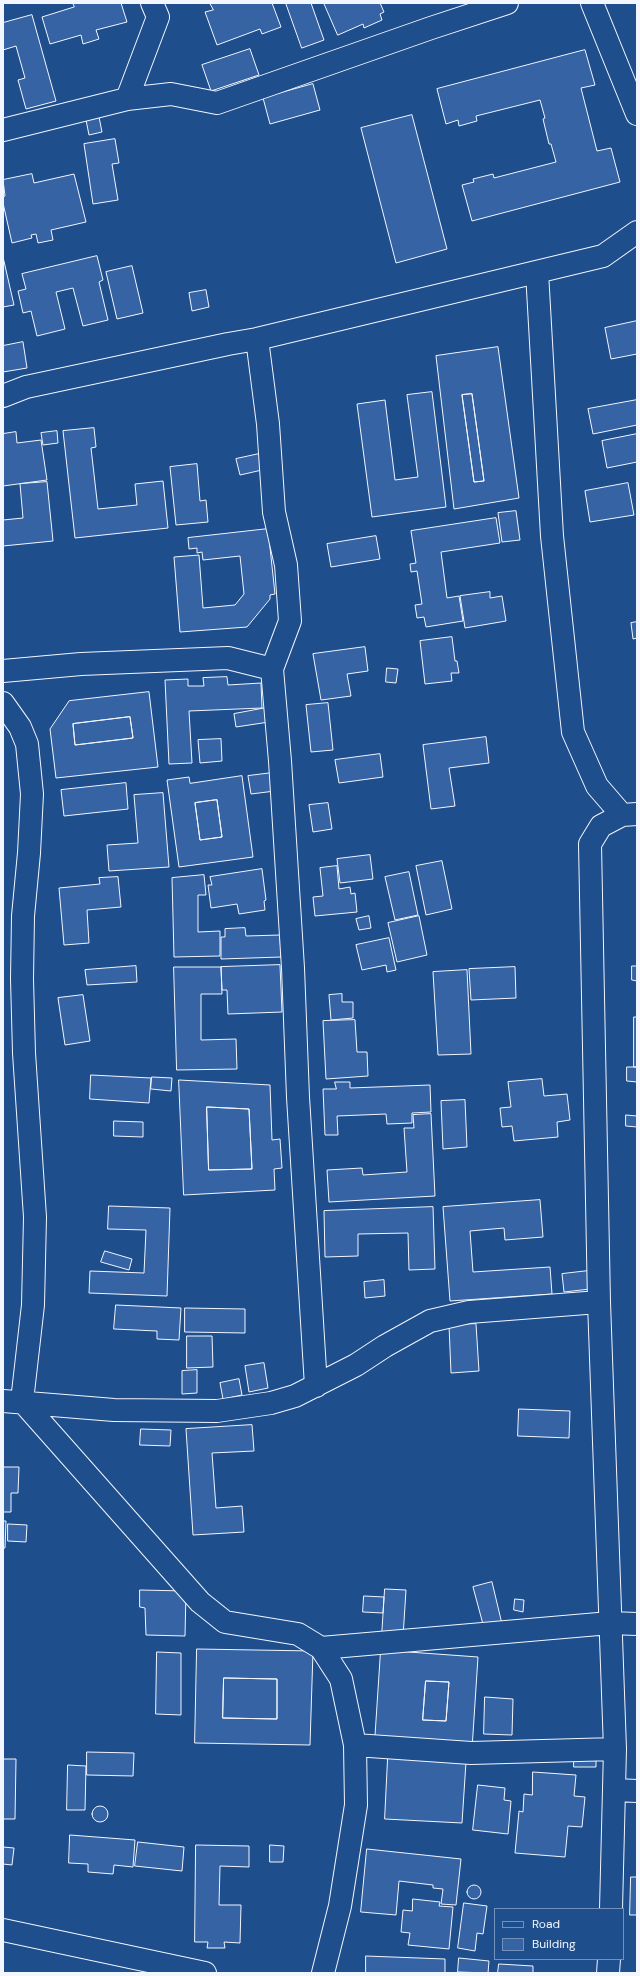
<!DOCTYPE html>
<html>
<head>
<meta charset="utf-8">
<style>
  body { margin:0 }
  #map { position:relative; width:640px; height:1976px; overflow:hidden; background:#1f4e8c; font-family:"DM Sans",sans-serif }
  canvas { display:block }
  .frame { position:absolute; inset:0; border:4px solid #f2f6ff; pointer-events:none }
  .legend { position:absolute; left:494px; top:1908px; width:130px; height:52px; box-sizing:border-box; background:#1f4e8c; border:1px solid #7391ba; margin:0; padding:5px 7px; list-style:none; font-size:12px; color:#f2f6ff }
  .legend li { display:flex; align-items:center; gap:8px; height:20px }
  .legend b { width:20px; border:1px solid #7391ba }
</style>
</head>
<body>
<div id="map">
<canvas width="640" height="1976"></canvas>
<div class="frame"></div>
<ul class="legend">
<li><b style="height:5px;background:#1f4e8c"></b>Road</li>
<li><b style="height:11px;background:#3563a3"></b>Building</li>
</ul>
</div>
<script>
const ctx = document.querySelector('canvas').getContext('2d');
ctx.lineJoin = 'round';
function fill(path, color) { ctx.fillStyle = color; ctx.fill(path, 'evenodd'); }
function stroke(path, color, width, dash) { ctx.strokeStyle = color; ctx.lineWidth = width; ctx.lineCap = dash ? 'butt' : 'round'; ctx.setLineDash(dash || []); ctx.stroke(path); }
const building = new Path2D(`
  M73 3H121L127 22 96 30 99 39 83 44 81 35 50 44 42 17 74 7Z
  M210 3H272L281 27 262 34 260 29 217 45 205 12 213 10Z
  M286 3H311L324 40 302 48Z
  M324 3H380L384 12 380 14 382 20 364 28 363 24 338 35Z
  M32 15 56 101 26 109 18 80 25 78 16 46 3 50V23Z
  M250 49 259 75 211 91 202 65Z
  M585 50 595 85 581 88 597 151 611 148 620 182 472 221 462 185 474 182 473 179 493 174 494 178 556 162 551 144H549L543 119 545 118 540 100 476 116 477 121 459 126 458 120 446 124 437 89Z
  M313 84 320 110 270 124 263 98Z
  M412 115 447 249 396 263 361 128Z
  M99 117 102 132 89 135 86 120Z
  M115 139 119 163 112 164 118 200 93 204 84 144Z
  M32 174 34 183 74 174 86 222 51 230 53 240 38 243 36 234 31 235 32 238 12 243 3 203V197L5 196 3 180Z
  M97 256 103 280 99 282 108 320 83 326 73 288 56 292 65 329 37 336 31 311 23 313 18 291 26 289 22 274Z
  M3 257 14 305 3 307Z
  M132 266 143 313 117 319 106 272Z
  M206 290 209 307 192 311 189 293Z
  M637 321V354L611 359 605 328Z
  M23 342 27 368 3 372V346Z
  M498 347 519 498 454 509 436 356ZM472 394 484 481 474 482 462 395Z
  M432 392 446 507 372 517 357 404 385 400 395 480 418 477 407 395Z
  M472 394 484 481 474 482 462 395Z
  M637 400V425L593 434 588 409Z
  M94 428 96 447 91 448 98 509 137 505 135 484 163 481 168 528 75 538 63 431Z
  M57 431 58 443 43 445 41 433Z
  M16 432 17 443 41 440 47 480 3 486V434Z
  M637 434V462L607 468 602 441Z
  M259 454 262 470 240 475 236 459Z
  M197 464 200 501 206 500 208 522 176 525 170 467Z
  M47 482 53 541 3 546V520L23 518 20 484Z
  M628 483 634 515 590 522 585 491Z
  M516 511 520 540 502 542 498 513Z
  M496 518 500 543 441 552 447 598 459 596 463 621 426 627 424 617 417 618 415 605 422 604 417 571 411 572 410 564 416 563 411 531Z
  M268 529 275 594 270 595V599L247 627 180 632 174 557 199 555 203 608 235 605 244 594 240 556 203 560 202 552 197 553V548L189 549 188 538Z
  M376 536 380 559 331 567 327 544Z
  M490 592V598L502 596 506 621 465 628 460 596Z
  M637 622V638L633 639 631 623Z
  M452 637 455 661H457L459 673H451L452 681 425 684 420 641Z
  M365 647 368 671 347 674 351 696 321 700 313 654Z
  M387 668 398 669 396 683 386 682Z
  M227 677 228 685 261 683 262 708 189 711 192 763 169 764 165 680 188 679V686H204L203 678Z
  M149 692 158 767 56 778 50 729 69 701ZM130 717 133 738 75 745 73 724Z
  M328 703 333 750 311 752 306 705Z
  M266 708 269 722 236 727 234 714Z
  M130 717 133 738 75 745 73 724Z
  M486 737 489 763 449 768 455 806 431 809 423 745Z
  M221 739 222 761 200 763 198 740Z
  M380 754 383 777 339 783 335 760Z
  M272 773 275 791 251 794 248 776Z
  M242 776 253 857 179 867 167 780 189 777 190 783ZM217 800 222 837 200 840 195 803Z
  M126 783 128 809 64 816 61 790Z
  M163 793 169 867 109 871 107 845 138 843 134 795Z
  M217 800 222 837 200 840 195 803Z
  M328 803 332 829 313 832 309 805Z
  M370 855 373 879 340 883 337 859Z
  M442 861 452 909 426 915 416 866Z
  M337 866 339 889 350 887 351 894 355 893 357 912 315 916 313 897 323 896 320 868Z
  M262 869 266 900 264 901 265 910 239 914 237 904 211 908 208 885H212L210 877Z
  M409 872 418 915 395 920 385 877Z
  M204 875 206 895H198V932L220 931V956L174 957 172 878Z
  M118 877 121 907 87 910 89 943 64 945 59 888 100 884 99 878Z
  M369 916 371 928 359 930 356 919Z
  M419 916 427 955 397 962 388 923Z
  M245 928 246 936 280 935 281 957 221 959V937H225V929Z
  M389 938 396 970 387 972 386 965 362 970 356 945Z
  M280 965 282 1012 228 1014 227 990H222L221 967Z
  M136 966 137 982 87 985 85 970Z
  M632 966H637V981L632 980Z
  M174 967H221L222 994H201V1040L236 1039 237 1069 177 1070Z
  M515 967 516 998 471 1000 469 969Z
  M467 970 471 1054 438 1055 433 972Z
  M342 994V1002H353V1018L331 1020 329 995Z
  M83 995 90 1041 65 1045 58 998Z
  M634 1017H637V1067H634Z
  M355 1020 357 1052H367L368 1076 326 1079 323 1021Z
  M627 1067H637V1082L627 1081Z
  M91 1075 151 1078 149 1103 90 1099Z
  M152 1077 172 1078 171 1091 151 1089Z
  M542 1079 544 1096 567 1094 570 1120 557 1122 558 1137 514 1141 512 1126 502 1127 500 1108 511 1107 508 1082Z
  M179 1080 270 1085 272 1140 280 1139 282 1168 274 1169 275 1190 184 1195ZM207 1107 249 1109 252 1169 209 1170Z
  M335 1082H350V1088L430 1085 431 1112 412 1113V1123L387 1124 386 1114 337 1116 338 1135H325L323 1089H336Z
  M465 1100 467 1147 443 1149 441 1101Z
  M207 1107 249 1109 252 1169 209 1170Z
  M431 1114 435 1196 329 1202 327 1170 362 1168 363 1175 407 1172 404 1128H414L413 1115Z
  M626 1115 637 1116V1127L626 1126Z
  M114 1121 143 1122V1137L114 1136Z
  M540 1200 543 1237 505 1240 504 1228 470 1231 473 1272 550 1267 552 1294 450 1301 443 1207Z
  M109 1206 170 1208 167 1296 89 1293 90 1271 144 1273 146 1230 108 1229Z
  M433 1207 435 1269 409 1270 408 1233 358 1234V1256L325 1257 324 1211Z
  M105 1251 132 1259 129 1270 101 1262Z
  M588 1271 590 1289 564 1292 562 1274Z
  M384 1280 385 1296 365 1298 364 1282Z
  M116 1305 181 1308 179 1340 157 1339V1331L114 1329Z
  M185 1308 245 1309V1333L185 1332Z
  M476 1324 479 1371 451 1373 449 1325Z
  M187 1336H212L213 1367 187 1368Z
  M264 1363 268 1388 249 1392 245 1366Z
  M197 1370V1393L182 1394V1371Z
  M239 1379 242 1395 223 1399 220 1383Z
  M519 1409 570 1411 569 1438 518 1436Z
  M252 1425 254 1451 212 1453 216 1508 242 1506 244 1532 193 1535 186 1429Z
  M141 1429 171 1430 170 1446 140 1445Z
  M3 1467H19L18 1493H11V1512H3Z
  M3 1521H6L5 1548H3Z
  M8 1524 27 1525 26 1542 8 1541Z
  M492 1582 502 1624 484 1628 473 1587Z
  M385 1589 406 1590 403 1637 382 1636Z
  M140 1590 186 1591 185 1636 146 1635 145 1608 140 1607Z
  M364 1596 384 1597 383 1613 363 1612Z
  M515 1599 524 1600 523 1612 514 1610Z
  M197 1649 313 1651 310 1745 195 1743ZM224 1678 277 1679V1719L223 1718Z
  M381 1650 478 1657 472 1749 375 1742ZM426 1681 449 1682 446 1721 423 1720Z
  M157 1652 181 1653V1715L156 1714Z
  M224 1678 277 1679V1719L223 1718Z
  M426 1681 449 1682 446 1721 423 1720Z
  M485 1697 513 1699 512 1735 484 1734Z
  M87 1752 134 1753 133 1776 87 1775Z
  M574 1755H596V1767H574Z
  M388 1758 466 1762 462 1823 385 1819Z
  M3 1759H16L15 1819H3Z
  M68 1765 86 1766 85 1810H67Z
  M533 1772 576 1775 574 1796 585 1797 582 1827 568 1826 565 1857 515 1853 519 1811 523 1812 524 1794 532 1795Z
  M478 1785 505 1788 504 1800 511 1801 508 1834 473 1830Z
  M92 1814a8 8 0 1 1 16 0a8 8 0 1 1-16 0Z
  M70 1835 135 1840 133 1867 114 1865 113 1874 88 1872V1864L69 1863Z
  M138 1842 184 1847 182 1871 135 1866Z
  M196 1845 249 1846V1867L220 1866 219 1905H241L240 1943 224 1942 225 1948H207L208 1942H195Z
  M270 1845 284 1846 283 1862H270Z
  M3 1847 14 1848 12 1865 3 1864Z
  M367 1849 461 1859 456 1905 441 1904 443 1889 433 1888V1885L399 1881 396 1915 361 1912Z
  M631 1877H637V1915H630Z
  M467 1892a7 7 0 1 1 14 0a7 7 0 1 1-14 0Z
  M413 1899 440 1902 439 1906 453 1907 449 1949 408 1945 410 1933 401 1932 403 1910 412 1911Z
  M464 1903 487 1906 483 1934 477 1933 475 1951 458 1948Z
  M366 1956 445 1959V1973H366Z
  M459 1958 489 1961 488 1973 458 1972Z
  M499 1964 533 1966V1973H498Z`);
fill(building, '#3563a3');
stroke(building, '#f2f6ff', 1);
const minor = new Path2D(`
  M592 3 637 114
  M127 99 158 17 152 3
  M3 130 127 99 171 94 217 103 431 28 507 3
  M537 272 552 536 573 732 597 786 622 815
  M257 339 268 424 274 512 286 565 290 621 272 669 280 761 293 968 298 1097 316 1386
  M3 396 26 387 228 344 257 339 603 256 637 232
  M3 671 81 664 228 658 272 669
  M3 703 20 727 27 744 32 794 29 853 23 916 22 979 24 1053 35 1217 33 1305 22 1401 200 1602 225 1622 298 1634 321 1648 341 1679 355 1745 356 1805 340 1906 323 1973
  M3 1401 114 1410 217 1411 271 1403 295 1396 356 1365 385 1346 430 1321 469 1312 599 1302
  M321 1648 610 1623 637 1624
  M355 1745 471 1753 615 1749
  M615 1790 637 1791
  M611 1909 615 1749 599 1302 590 844 601 826 622 815 637 814
  M3 1930 205 1973
  M608 1973 609 1959`);
stroke(minor, '#f2f6ff', 24);
stroke(minor, '#1f4e8c', 22);
</script>
</body>
</html>
